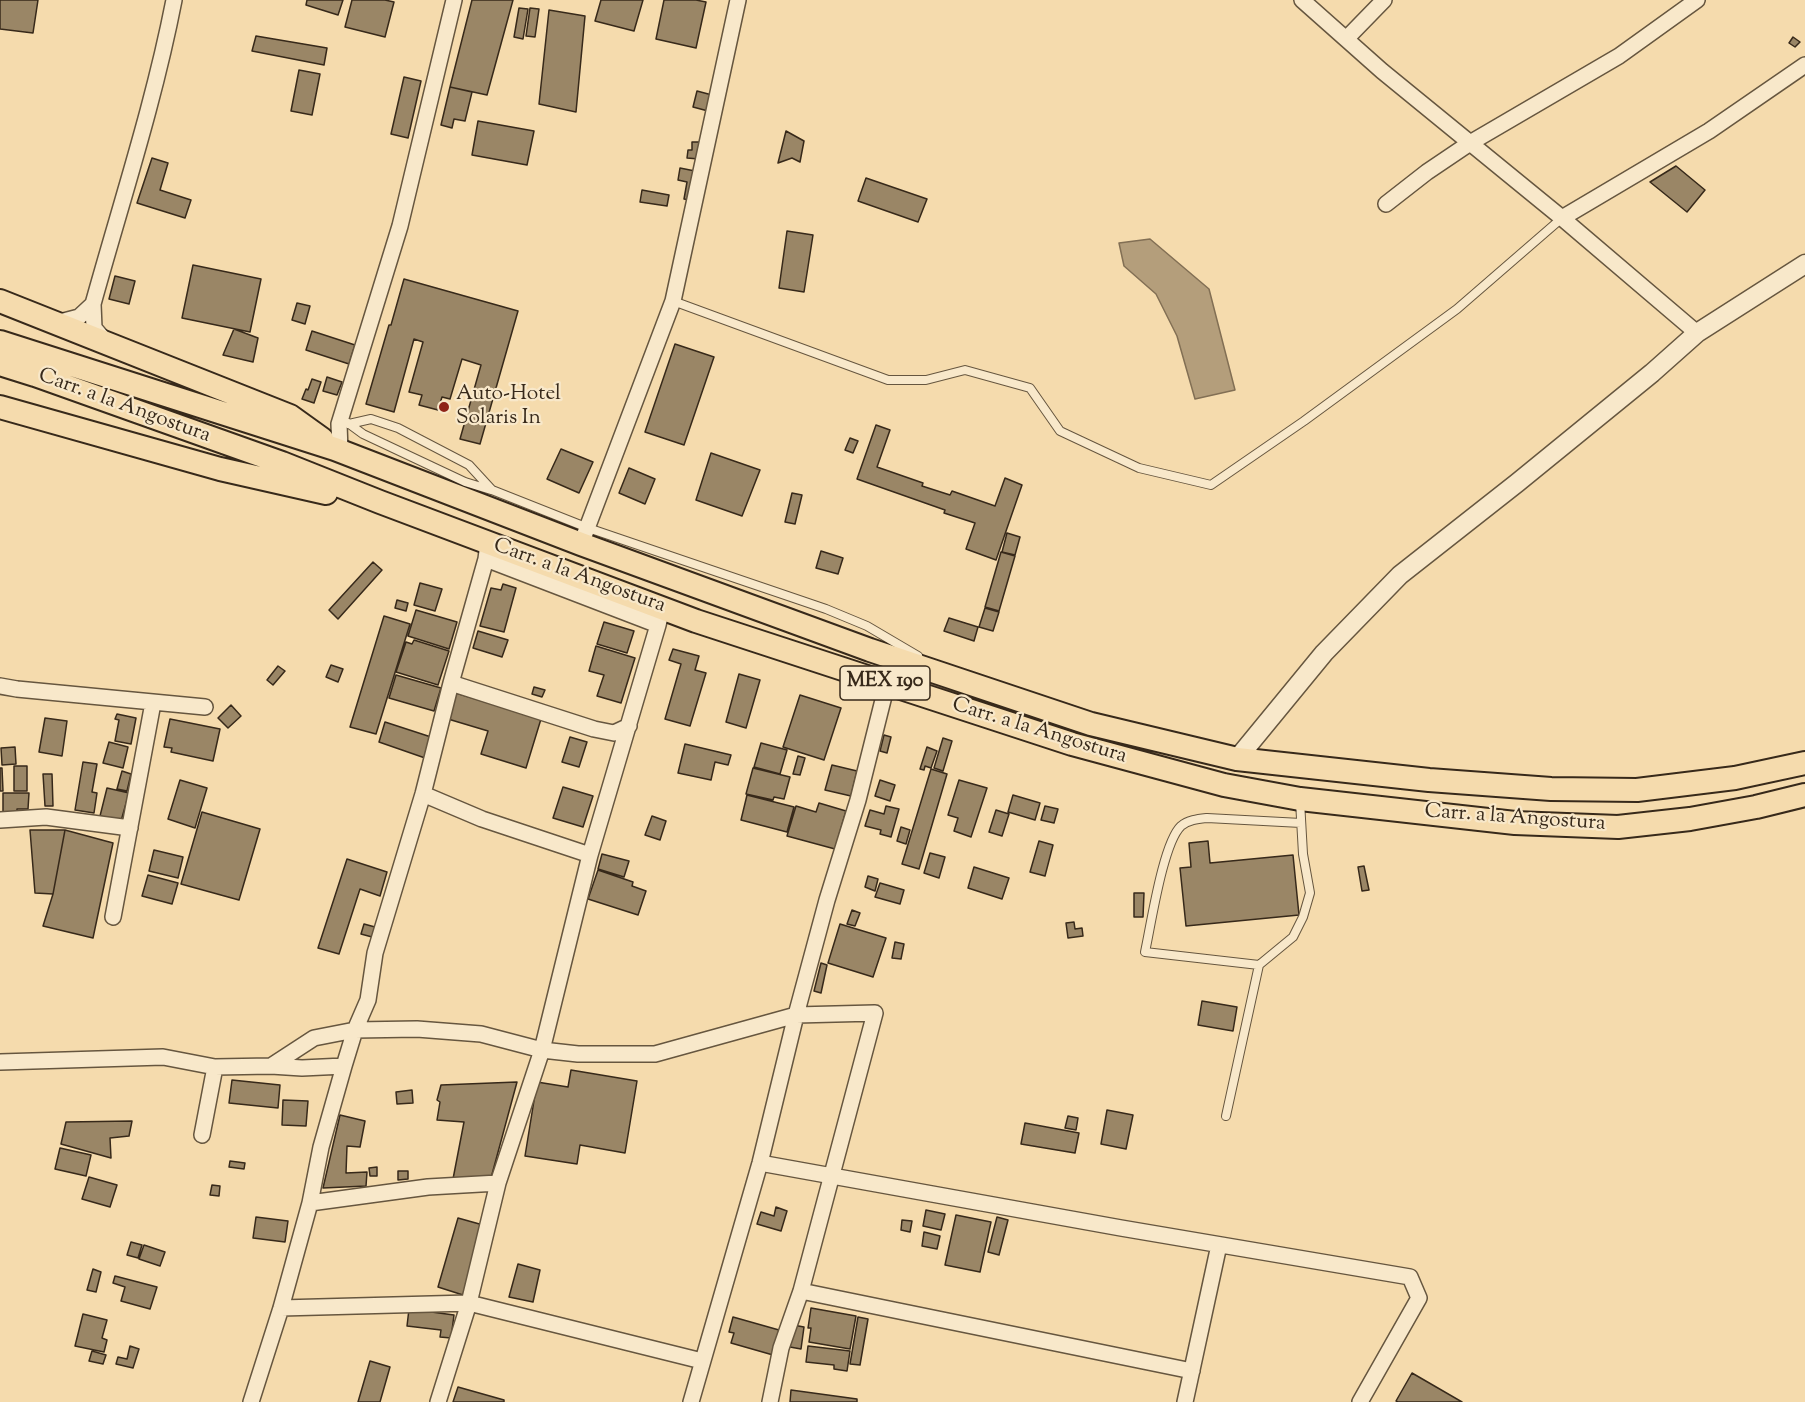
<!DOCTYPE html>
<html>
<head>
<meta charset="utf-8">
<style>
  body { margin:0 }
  canvas { display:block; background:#f5dbad }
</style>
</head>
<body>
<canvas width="1805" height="1402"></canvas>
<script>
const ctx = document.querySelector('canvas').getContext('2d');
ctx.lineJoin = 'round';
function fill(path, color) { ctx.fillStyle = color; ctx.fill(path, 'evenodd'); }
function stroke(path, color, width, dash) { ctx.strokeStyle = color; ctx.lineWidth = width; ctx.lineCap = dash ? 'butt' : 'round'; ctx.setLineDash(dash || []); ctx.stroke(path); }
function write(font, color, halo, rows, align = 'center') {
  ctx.font = font + ' "Sorts Mill Goudy",serif'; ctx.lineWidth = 4.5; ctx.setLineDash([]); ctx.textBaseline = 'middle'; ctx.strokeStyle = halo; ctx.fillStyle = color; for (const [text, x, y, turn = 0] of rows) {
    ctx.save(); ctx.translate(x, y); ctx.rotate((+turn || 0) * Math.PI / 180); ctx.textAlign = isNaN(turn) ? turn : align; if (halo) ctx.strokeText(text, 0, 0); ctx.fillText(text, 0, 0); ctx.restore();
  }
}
const water = new Path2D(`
  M1150 239 1209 289 1235 390 1195 399 1177 336 1156 294 1124 266 1119 243Z`);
fill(water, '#b49e7b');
stroke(water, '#826f54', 1.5);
const building = new Path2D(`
  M0 0H38L33 33 0 29Z
  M307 0H343L338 15 306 5Z
  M352 0H385L394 2 385 37 345 27Z
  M472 0H513L487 95 450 87Z
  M601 0H643L634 31 595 21Z
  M664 0H696L706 2 696 48 656 39Z
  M519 8 528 9 523 39 514 37Z
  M530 8 539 9 535 37 526 36Z
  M549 10 585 16 576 112 539 104Z
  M256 36 327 48 324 65 252 51Z
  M1793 37 1800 42 1795 47 1789 43Z
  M299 70 320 74 312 115 291 111Z
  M404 77 421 81 408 138 391 134Z
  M450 87 472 92 465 121 454 119 452 128 441 125Z
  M697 91 712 95 708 111 693 107Z
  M478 121 534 131 527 165 472 155Z
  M786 131 804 141 800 162 792 158 778 163Z
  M692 142H700L699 159 687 158 688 150H692Z
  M152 158 168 163 160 190 191 200 185 218 137 203Z
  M1676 166 1705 190 1687 212 1650 182Z
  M680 168 695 171 689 200 684 199 687 182 678 180Z
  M866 178 927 199 918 222 858 201Z
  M642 190 669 195 667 206 640 202Z
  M787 231 813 235 804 292 779 288Z
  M193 265 261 279 250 332 182 318Z
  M115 276 135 281 129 304 109 299Z
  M404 279 518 311 480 444 460 439 481 365 462 359 450 399 442 397 438 410 419 405 422 395 409 392 423 342 414 339 394 412 366 404 389 325H391Z
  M297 303 310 306 305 324 292 320Z
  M234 329 258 338 253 362 223 355Z
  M312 331 355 345 349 364 306 350Z
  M675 344 714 357 684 445 645 432Z
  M327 377 342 382 337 395 323 391Z
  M312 379 321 382 314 403 302 399 306 389 308 390Z
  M876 425 890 430 877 467 923 483 922 486 950 495 952 491 995 506 1005 478 1022 485 996 560 966 549 975 523 944 513 945 510 857 479Z
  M850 438 858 441 853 453 845 450Z
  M561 449 593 462 579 493 547 479Z
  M711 453 760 470 742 516 696 500Z
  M629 468 655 479 645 504 619 493Z
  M792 493 802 495 795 524 785 522Z
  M1007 533 1020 537 1015 555 1002 552Z
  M821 551 843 558 838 574 816 568Z
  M1001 552 1015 556 999 611 985 607Z
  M373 562 382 570 338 619 329 610Z
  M420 583 442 589 435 611 414 605Z
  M503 584 516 588 504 632 480 626 491 588 501 590Z
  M397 600 408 603 406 611 395 608Z
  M985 608 999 612 993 631 979 627Z
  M416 610 457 622 449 649 408 636Z
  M384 616 410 624 376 734 350 727Z
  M949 618 978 627 974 641 944 631Z
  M604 622 634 631 627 653 597 644Z
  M478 631 508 640 502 657 473 648Z
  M414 640 449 651 438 685 396 672 406 642 412 644Z
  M596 646 635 658 621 703 597 696 604 675 589 671Z
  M673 649 699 656 695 670 706 673 690 726 665 719 681 664 669 660Z
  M331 665 343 669 338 682 326 677Z
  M278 666 285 671 273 685 267 680Z
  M739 674 760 680 746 728 726 722Z
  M396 675 441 688 434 711 389 698Z
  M534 687 545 690 542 697 532 694Z
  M456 693 541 719 526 768 481 754 488 731 448 719Z
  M800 695 841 708 824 760 783 747Z
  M231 705 241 716 228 728 218 718Z
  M117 714 136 718 131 744 115 741 119 720 115 719Z
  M45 718 67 721 62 756 39 752Z
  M170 719 220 729 213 761 171 752 172 748 164 747Z
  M385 722 431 737 425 758 379 742Z
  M884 735 891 737 887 753 880 751Z
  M570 737 587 742 579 767 562 762Z
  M943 738 952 741 943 771 934 768Z
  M109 742 128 747 123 768 103 763Z
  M761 743 787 750 780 774 754 767Z
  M685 744 731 755 728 765 715 762 711 780 678 773Z
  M15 747 16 764 2 765 1 748Z
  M927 747 937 751 931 768 925 766 924 770 920 769Z
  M798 756 805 758 800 775 793 774Z
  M83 762 97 764 92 792 97 793 94 813 75 810Z
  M832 765 857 771 851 796 825 790Z
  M14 766H27V791H14Z
  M0 768H2L3 791H0Z
  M753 768 790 777 784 799 774 797 773 800 746 794Z
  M931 769 947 774 919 869 902 864Z
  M122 771 131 774 127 791 117 789Z
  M43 774H52L53 806H45Z
  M180 780 207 788 195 828 168 819Z
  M880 780 895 785 890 801 875 796Z
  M959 780 987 788 971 837 954 831 958 818 948 815Z
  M563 787 593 796 583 827 553 818Z
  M107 788 129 793 121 821 100 816Z
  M3 793H29L28 809H17V814H3Z
  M747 795 794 807 787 832 741 820Z
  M1013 795 1040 803 1035 820 1008 812Z
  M819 803 846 811 835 849 787 836 796 806 816 812Z
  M886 806 899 809 891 837 880 834 881 830 865 826 870 810 884 814Z
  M1045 806 1058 809 1054 823 1041 820Z
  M996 810 1009 814 1002 836 989 832Z
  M202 812 260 829 239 900 181 884Z
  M652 816 666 821 660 840 645 835Z
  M901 827 910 830 906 844 897 841Z
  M30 830H65L53 894 35 893Z
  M65 830 113 843 93 938 43 926 53 894Z
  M1039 841 1053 845 1045 876 1030 872Z
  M1208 841 1210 863 1293 855 1299 915 1186 926 1180 868 1191 867 1189 843Z
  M154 850 183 857 178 878 149 871Z
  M930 853 945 857 939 878 924 873Z
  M602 854 629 861 624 877 598 869Z
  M347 859 387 872 380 896 360 889 339 954 318 948Z
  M1364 866 1369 890 1362 891 1358 867Z
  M974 867 1009 878 1002 899 968 888Z
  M598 870 633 882 632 886 646 891 638 915 588 899Z
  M148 875 178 883 172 904 142 896Z
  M868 876 878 879 875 891 865 887Z
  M880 883 904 890 900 904 875 897Z
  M1134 893H1144L1143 917H1134Z
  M852 910 860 913 855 926 847 924Z
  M1074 922 1075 929 1082 928 1083 936 1068 938 1066 923Z
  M364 924 375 927 372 937 361 934Z
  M840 924 886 938 873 977 828 963Z
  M895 942 904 944 901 959 892 958Z
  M821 963 827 965 821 993 814 991Z
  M1202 1001 1237 1007 1233 1031 1198 1025Z
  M571 1070 637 1081 625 1153 580 1145 577 1164 525 1156 537 1082 568 1087Z
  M232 1080 280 1085 278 1108 229 1103Z
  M517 1082 491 1178 453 1179 464 1122 437 1120 440 1102 437 1100 441 1085Z
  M412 1090 413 1103 397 1104 396 1092Z
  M283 1100 308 1101 306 1126 282 1125Z
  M1107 1110 1133 1115 1126 1149 1101 1144Z
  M340 1115 365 1121 360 1147 347 1146 346 1173 367 1172 366 1186 323 1188Z
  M1068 1116 1078 1118 1076 1130 1065 1128Z
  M132 1121 129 1136 110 1138 111 1158 61 1144 66 1122Z
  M1025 1123 1079 1133 1075 1153 1021 1144Z
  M60 1148 91 1155 86 1176 55 1169Z
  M230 1161 245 1163 244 1169 229 1167Z
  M377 1167V1176H370L369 1168Z
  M398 1171H408V1179L398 1180Z
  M89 1177 117 1185 110 1207 82 1199Z
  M212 1185 220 1186 219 1196 210 1195Z
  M776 1207 787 1211 781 1231 757 1224 761 1212 774 1216Z
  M926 1210 945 1214 941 1230 923 1226Z
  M956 1215 991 1222 980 1272 945 1265Z
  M256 1217 288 1221 285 1242 253 1238Z
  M997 1217 1008 1220 999 1255 988 1252Z
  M458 1218 483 1225 463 1295 438 1287Z
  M902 1220 912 1221 910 1232 901 1230Z
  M924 1232 940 1236 937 1249 922 1246Z
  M131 1242 142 1245 138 1258 127 1255Z
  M144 1245 165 1252 160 1266 139 1259Z
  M518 1264 540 1270 533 1302 509 1297Z
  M93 1269 101 1272 96 1292 87 1290Z
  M115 1276 157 1287 150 1309 121 1301 125 1287 113 1283Z
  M811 1308 856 1316 850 1349 809 1342 811 1328H808Z
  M409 1309 454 1315 451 1338 440 1337 441 1330 407 1326Z
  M83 1314 107 1320 102 1338 107 1340 104 1352 75 1346Z
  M733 1317 779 1330 773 1355 731 1343 734 1333 729 1332Z
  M858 1317 868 1319 860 1365 850 1364Z
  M793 1325 804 1327 801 1349 790 1347Z
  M130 1346 139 1349 133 1368 116 1364 118 1357 127 1359Z
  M808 1346 850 1351 847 1371 834 1369V1365L806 1362Z
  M92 1351 106 1355 103 1364 89 1361Z
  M370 1361 390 1367 380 1402H358Z
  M1412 1373 1462 1402H1398L1396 1401Z
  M458 1387 504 1400V1402H453Z
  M791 1390 857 1399V1402H790Z`);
fill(building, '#9a8666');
stroke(building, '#37291a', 1.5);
const service = new Path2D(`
  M673 301 888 380H926L965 370 1030 388 1060 431 1139 468 1211 485 1304 421 1457 309 1562 218
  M348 423 363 434 465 482 491 490
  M349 424 371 419 398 428 469 465 492 490 588 528 826 609 867 626 918 656
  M1259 965 1145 952C1151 925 1163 843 1181 826 1188 820 1198 819 1207 818L1301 823
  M1226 1116 1259 965 1293 937 1303 917 1310 893 1303 854 1300 801`);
const minor = new Path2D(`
  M1302 0 1382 71 1562 218 1697 333
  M1347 38 1384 0
  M1386 204 1427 172 1470 143 1619 56 1697 0
  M1562 218 1709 131 1805 65
  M93 304 94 328 106 342
  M56 323 79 317 93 304C121 203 154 103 174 0
  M340 451 339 424 400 226 454 0
  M581 544 673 301 738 0
  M486 559 658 625
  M451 683 594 729 614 733 629 726
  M0 686 17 689 205 707
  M423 794 482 819 590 855
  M0 820 46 817 130 828
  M113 917 153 703
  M0 1062 163 1057 215 1067 271 1066 314 1038 355 1030 417 1029 481 1034 542 1050 578 1054H655L796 1015 875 1013 801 1291 781 1348 770 1402
  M271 1066 302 1068 344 1066
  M202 1135 215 1067
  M760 1163 1121 1228 1410 1277 1419 1298 1360 1402
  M310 1203 428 1187 498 1183
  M801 1291 1192 1371
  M281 1308 469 1303 702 1361
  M251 1402 281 1308 310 1203 321 1147 344 1066 355 1030 368 1000 375 953 423 794 451 683 486 559 488 543
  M438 1402 469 1303 498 1183 542 1050 590 855 658 625 662 608
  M691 1402 760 1163 796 1015 827 900 858 800 887 684
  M1185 1402 1219 1245`);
const tertiary = new Path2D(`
  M1237 759 1324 653 1400 575 1517 483 1652 373 1697 333 1805 264`);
const primary = new Path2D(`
  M0 301 290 416 322 439
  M0 342 335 449 581 544 870 650 1091 724 1237 759 1429 780 1551 789 1637 790 1735 778 1805 763
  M0 364 35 375 282 463 380 502 696 621 1072 744 1224 785 1300 799 1515 823 1618 827 1690 819 1756 807 1805 795
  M0 407 220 469 326 493`);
stroke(service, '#66563f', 10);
stroke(minor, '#66563f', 18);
stroke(tertiary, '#66563f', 21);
stroke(primary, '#37291a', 26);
stroke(service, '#f8e8ca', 8);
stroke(minor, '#f8e8ca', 15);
stroke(tertiary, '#f8e8ca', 18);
stroke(primary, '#f5dbad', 22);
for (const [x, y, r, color] of [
  [444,407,6,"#8f2418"]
]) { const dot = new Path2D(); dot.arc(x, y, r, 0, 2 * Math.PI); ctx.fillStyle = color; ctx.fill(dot); stroke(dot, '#f8e8ca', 2); }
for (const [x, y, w] of [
  [885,683,90]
]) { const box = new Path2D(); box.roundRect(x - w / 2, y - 17, w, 34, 4.5); ctx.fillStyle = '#f8e8ca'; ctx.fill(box); stroke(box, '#37291a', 1.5); }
write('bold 20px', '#37291a', null, [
  ["MEX 190",885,683]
]);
write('21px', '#37291a', '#f8e8ca', [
  ["Auto-Hotel",456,395],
  ["Solaris In",456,419]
], 'left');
write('21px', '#37291a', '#f8e8ca', [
  ["Carr. a la Angostura",124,407,20],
  ["Carr. a la Angostura",579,577,20],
  ["Carr. a la Angostura",1039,732,17],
  ["Carr. a la Angostura",1515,819,4]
]);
</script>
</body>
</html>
